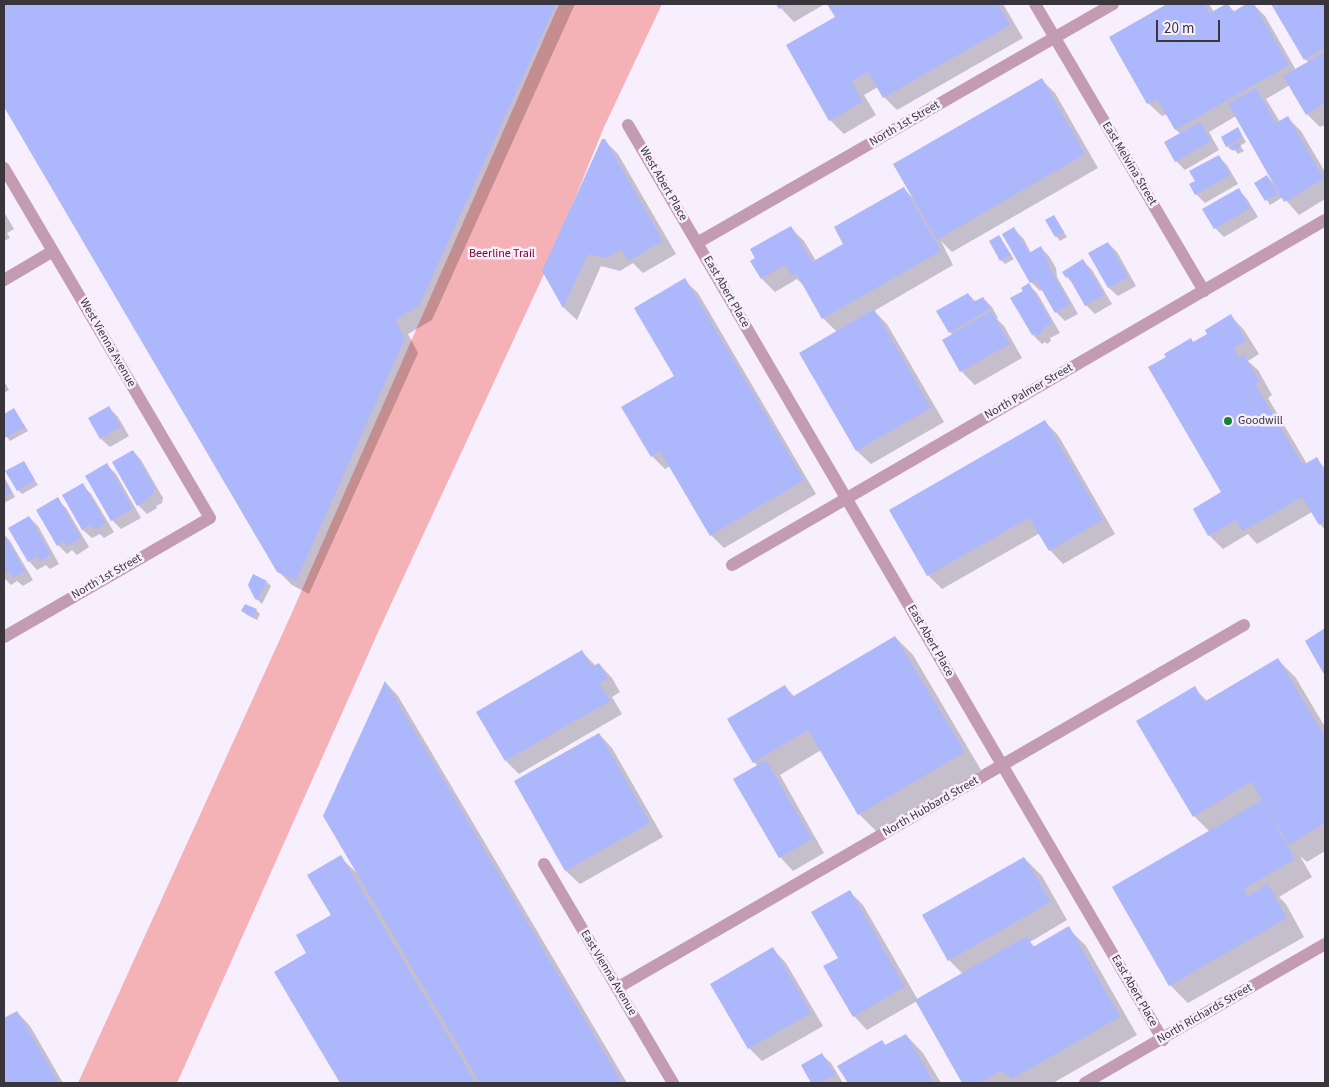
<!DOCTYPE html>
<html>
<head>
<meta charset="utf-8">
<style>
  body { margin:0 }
  #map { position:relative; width:1329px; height:1087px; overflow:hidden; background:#f7eefe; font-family:"Source Sans 3",sans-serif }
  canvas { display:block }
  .frame { position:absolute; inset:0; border:5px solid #39353d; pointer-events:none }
  .scale { position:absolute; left:1156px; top:20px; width:64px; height:22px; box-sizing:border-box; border:2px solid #39353d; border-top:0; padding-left:6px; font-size:15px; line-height:18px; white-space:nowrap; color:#39353d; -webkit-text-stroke:4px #f7eefe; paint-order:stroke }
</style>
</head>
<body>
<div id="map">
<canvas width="1329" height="1087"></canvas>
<div class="frame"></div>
<div class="scale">20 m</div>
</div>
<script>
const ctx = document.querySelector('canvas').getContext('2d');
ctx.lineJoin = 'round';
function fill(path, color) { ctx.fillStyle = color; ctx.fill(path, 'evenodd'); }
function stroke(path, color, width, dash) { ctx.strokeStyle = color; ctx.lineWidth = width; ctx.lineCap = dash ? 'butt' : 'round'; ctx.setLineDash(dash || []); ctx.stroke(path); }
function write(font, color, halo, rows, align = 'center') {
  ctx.font = font + ' "Source Sans 3",sans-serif'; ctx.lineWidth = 5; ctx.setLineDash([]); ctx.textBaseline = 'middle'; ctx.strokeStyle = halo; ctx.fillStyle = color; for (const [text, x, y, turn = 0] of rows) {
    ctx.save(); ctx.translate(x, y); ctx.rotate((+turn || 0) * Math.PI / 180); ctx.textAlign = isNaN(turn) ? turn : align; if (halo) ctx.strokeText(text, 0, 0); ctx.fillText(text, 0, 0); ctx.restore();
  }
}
fill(new Path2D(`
  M559 4H662L604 127 545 272 379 630 177 1083H78L290 617Z`), '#f5b2b6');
fill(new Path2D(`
  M4 4H575L432 320 408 334 418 353 309 594 292 585 278 571 4 105Z
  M777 4H825L794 22Z
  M829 4H1003L1023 38 897 110 884 97 878 87 864 95 876 115 844 134 830 120 787 45 837 17Z
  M1169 4H1209L1214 12 1227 4 1235 12 1249 4H1253L1265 16 1296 70 1309 63 1305 59 1272 4H1325V125L1320 127 1307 114 1290 85 1266 99 1280 122 1288 118 1301 131 1325 172V199L1299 215 1283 197 1270 205 1256 183 1267 176 1274 184 1236 116 1209 132 1219 150 1185 170 1176 161 1181 134 1176 130 1167 114 1162 116 1148 103 1111 37Z
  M1042 80 1055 93 1098 168 952 252 941 241 953 265 874 311 887 324 944 422 871 464 857 451 801 353 837 332 823 318 806 288 797 279 775 292 762 279 790 227 804 241 816 261 845 244 904 189 914 199Z
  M1238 129 1246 142 1240 146 1244 151 1238 154 1234 149 1231 150 1227 146 1222 137Z
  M604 140 618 154 676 254 643 273 633 263 620 271 601 266 577 320 564 308 544 271Z
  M1218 156 1227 165 1238 184 1205 203 1196 194V182Z
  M1239 190 1247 199 1258 217 1224 237 1215 228 1204 209Z
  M4 212 14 229 7 233 10 238 4 241Z
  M1054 217 1067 237 1060 241 1056 236Z
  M1014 229 1023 238 1031 253 1040 247 1049 256 1056 268 1057 277 1078 314 1065 321 1056 312 1043 289 1040 291 1031 282Z
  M999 237 1014 259 1005 264 1001 260Z
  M1108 243 1117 252 1136 286 1118 296 1109 288 1090 254Z
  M1083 261 1092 270 1112 304 1095 314 1086 305 1074 285 1067 277Z
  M684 280 698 293 816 494 724 548 711 535 670 466 665 469 652 456 676 376Z
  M1029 285 1037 293 1060 333 1050 338 1051 341 1047 344 1045 342 1042 344 1033 335 1012 298 1024 291Z
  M968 294 976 302 983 298 992 307 998 318 997 319 1004 326 1022 358 975 385 962 372 944 340 953 335 950 332Z
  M1231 316 1244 330 1259 354 1248 361 1258 370 1272 395 1268 398 1307 464 1316 459 1325 468V530L1320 524 1312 512 1257 544 1248 534 1223 549 1209 535 1223 493 1194 343 1209 334Z
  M4 381 9 390 4 393Z
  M109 408 118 417 129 436 110 447 101 439 90 419Z
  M14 409 28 431 10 441 4 433V415Z
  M1045 422 1058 435 1115 534 1063 564 1050 550 1040 533 942 589 928 575 891 510Z
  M133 451 141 460 163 498 162 503 156 506 157 508 147 514 138 505Z
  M24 463 38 485 22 494 18 490Z
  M107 465 116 474 141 518 121 529 112 520 87 476Z
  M4 477 15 497 4 503Z
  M82 485 91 494 114 532 104 538 100 534 92 538 83 530 64 496Z
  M57 499 66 508 89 547 77 555 72 550 67 554 58 545Z
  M29 517 38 526 59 564 50 569 46 565 37 570 29 561Z
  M4 534 10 541 33 580 23 586 17 581 11 585 4 578Z
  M267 582 271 586 262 604 256 598Z
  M256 610 260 614 257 620 247 615 243 611Z
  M895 637 913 655 981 770 877 832 859 814 821 750 780 775 824 853 793 871 780 857 758 766 754 762 785 687 795 697Z
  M582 652 596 666 599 664 612 678 620 692 612 697 622 714 519 774 506 761Z
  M1278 660 1296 678 1325 727V851L1307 862 1300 856 1312 877 1279 897 1286 904 1304 937 1188 1003 1170 985 1114 887 1210 832 1194 816V688L1208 702Z
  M386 683 398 696 627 1083H341L275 972 308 953 333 915 340 857 357 873Z
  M599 734 612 748 663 837 580 884 566 871 516 782Z
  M1024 858 1042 876 1067 920 1030 942 1035 947 1068 928 1086 946 1137 1035 1053 1083H964L917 1001 867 1030 854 1016 840 959 850 892 863 905 918 1000 963 974 949 960Z
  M773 949 786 963 823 1026 762 1061 749 1048Z
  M17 1012 30 1026 63 1083H4V1020Z
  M906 1035 923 1053 941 1083H849L839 1066 882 1041 886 1046Z
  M822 1055 831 1063 843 1083H812L802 1066Z`), '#0003');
fill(new Path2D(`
  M4 4H556L419 306 395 320 405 338 296 581 277 572 4 107Z
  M776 4H789L779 9Z
  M827 4H998L1010 25 883 98 868 72 852 81 863 102 829 121 786 45 835 17Z
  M1167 4H1205L1210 13 1226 4H1228L1233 12 1246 4H1254L1289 65 1175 130 1157 99 1147 104 1109 37Z
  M1271 4H1325V47L1304 60Z
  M1325 52V103L1306 115 1283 76Z
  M1042 78 1085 154 937 240 893 164Z
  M1256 88 1276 123 1288 116 1324 179 1284 202 1228 104Z
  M1200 122 1211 141 1175 162 1164 142Z
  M1238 127 1243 137 1226 147 1221 137Z
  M602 139H605L663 241 628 261 621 249 606 258 588 254 563 308 542 271Z
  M1238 142 1241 147 1233 151 1231 146Z
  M1219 155 1230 175 1195 195 1189 184 1195 181 1189 171Z
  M1267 175 1278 194 1265 201 1254 183Z
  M904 187 941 251 822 319 796 273 792 276 785 265 761 279 750 261 755 258 750 249 791 226 812 262 843 244 834 227Z
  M1239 188 1250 208 1214 229 1202 209Z
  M1054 215 1064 232 1055 237 1045 220Z
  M1014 227 1029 253 1041 246 1047 258 1049 267 1070 304 1055 313 1036 280 1030 283 1002 234Z
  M999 235 1011 255 1000 261 989 241Z
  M1108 242 1128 277 1108 288 1088 253Z
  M1083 259 1104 295 1085 306 1068 276 1066 278 1062 272Z
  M685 278 804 480 710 536 660 451 651 457 621 407 674 376 634 308Z
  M1029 283 1052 323 1042 329 1043 332 1037 336 1035 333 1032 335 1010 298 1023 291 1021 288Z
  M968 293 973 302 983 297 990 309 949 333 936 311Z
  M874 309 931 408 856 451 799 353Z
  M991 311 1010 344 960 372 942 340Z
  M1231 314 1246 341 1234 348 1239 358 1244 355 1260 382 1255 384 1303 465 1317 457 1325 472V521L1319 525 1302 497 1243 531 1236 520 1208 536 1193 509 1221 492 1148 367 1166 357 1164 354 1191 338 1193 342 1207 334 1205 330Z
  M109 406 121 427 100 439 88 418Z
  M14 408 25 427 5 438 4 414Z
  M1045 420 1103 520 1049 551 1029 518 927 576 889 510Z
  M133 450 155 488 153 494 148 497 149 499 137 506 112 462Z
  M24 461 35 480 17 491 5 471Z
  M107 463 133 509 111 521 85 476Z
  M4 477 12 492 4 497Z
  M83 483 106 523 94 530 91 525 82 530 62 495Z
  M58 497 81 538 67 546 64 541 57 546 36 510Z
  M29 516 51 555 40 561 37 556 28 562 8 528Z
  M4 534 25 571 13 578 9 572 4 575Z
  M253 574 267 581 258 600 255 599 248 585Z
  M245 604 257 609 253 617 241 611Z
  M1325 628V676L1305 641Z
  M895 636 965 752 858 815 808 730 753 763 727 719 785 685 792 697Z
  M582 650 592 667 599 663 608 678 600 683 610 701 505 761 476 712Z
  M1278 658 1325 737V823L1289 845 1264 804 1295 859 1244 889 1248 896 1268 884 1287 918 1169 986 1112 887 1262 800 1251 782 1193 817 1136 721 1195 686 1204 702Z
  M385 681 622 1083H480L323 816Z
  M599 733 650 823 565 871 514 781Z
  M766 760 812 839 779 858 733 779Z
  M341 855 476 1083H340L274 972 306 953 296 935 331 915 307 875Z
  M1024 857 1051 902 948 961 922 915Z
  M850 890 905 987 853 1017 823 966 838 958 811 912Z
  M1069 926 1120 1017 1012 1079 1001 1071 980 1083H962L915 1000 1027 936 1033 947Z
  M773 947 811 1013 748 1049 710 984Z
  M17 1011 59 1083H4V1018Z
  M906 1034 934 1083H848L837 1066 882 1040 885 1045Z
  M822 1053 835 1075 820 1083H811L801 1065Z`), '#adb7fc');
stroke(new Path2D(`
  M1035 4 1204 291
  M628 125 1163 1040
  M4 168 210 518 4 637
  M697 243 1113 4
  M4 280 53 251
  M732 565 1325 220
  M544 864 673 1083
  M617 988 1244 625
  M1085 1083 1325 944`), '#c39cb3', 12);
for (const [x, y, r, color] of [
  [1228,421,5,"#188035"]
]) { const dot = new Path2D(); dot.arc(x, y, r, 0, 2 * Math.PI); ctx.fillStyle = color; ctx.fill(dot); stroke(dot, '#f7eefe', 2); }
write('12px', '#39353d', '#f7eefe', [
  ["North 1st Street",905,124,-30],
  ["East Melvina Street",1129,164,59],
  ["West Abert Place",663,184,60],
  ["East Abert Place",726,292,60],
  ["West Vienna Avenue",107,343,60],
  ["North Palmer Street",1029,392,-30],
  ["North 1st Street",107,577,-30],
  ["East Abert Place",930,641,60],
  ["North Hubbard Street",931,807,-30],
  ["East Vienna Avenue",608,973,59],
  ["East Abert Place",1134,991,60],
  ["North Richards Street",1205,1014,-30]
]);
write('12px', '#840729', '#f7eefe', [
  ["Beerline Trail",502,254]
]);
write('12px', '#39353d', '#f7eefe', [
  ["Goodwill",1238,421]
], 'left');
</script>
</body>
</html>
